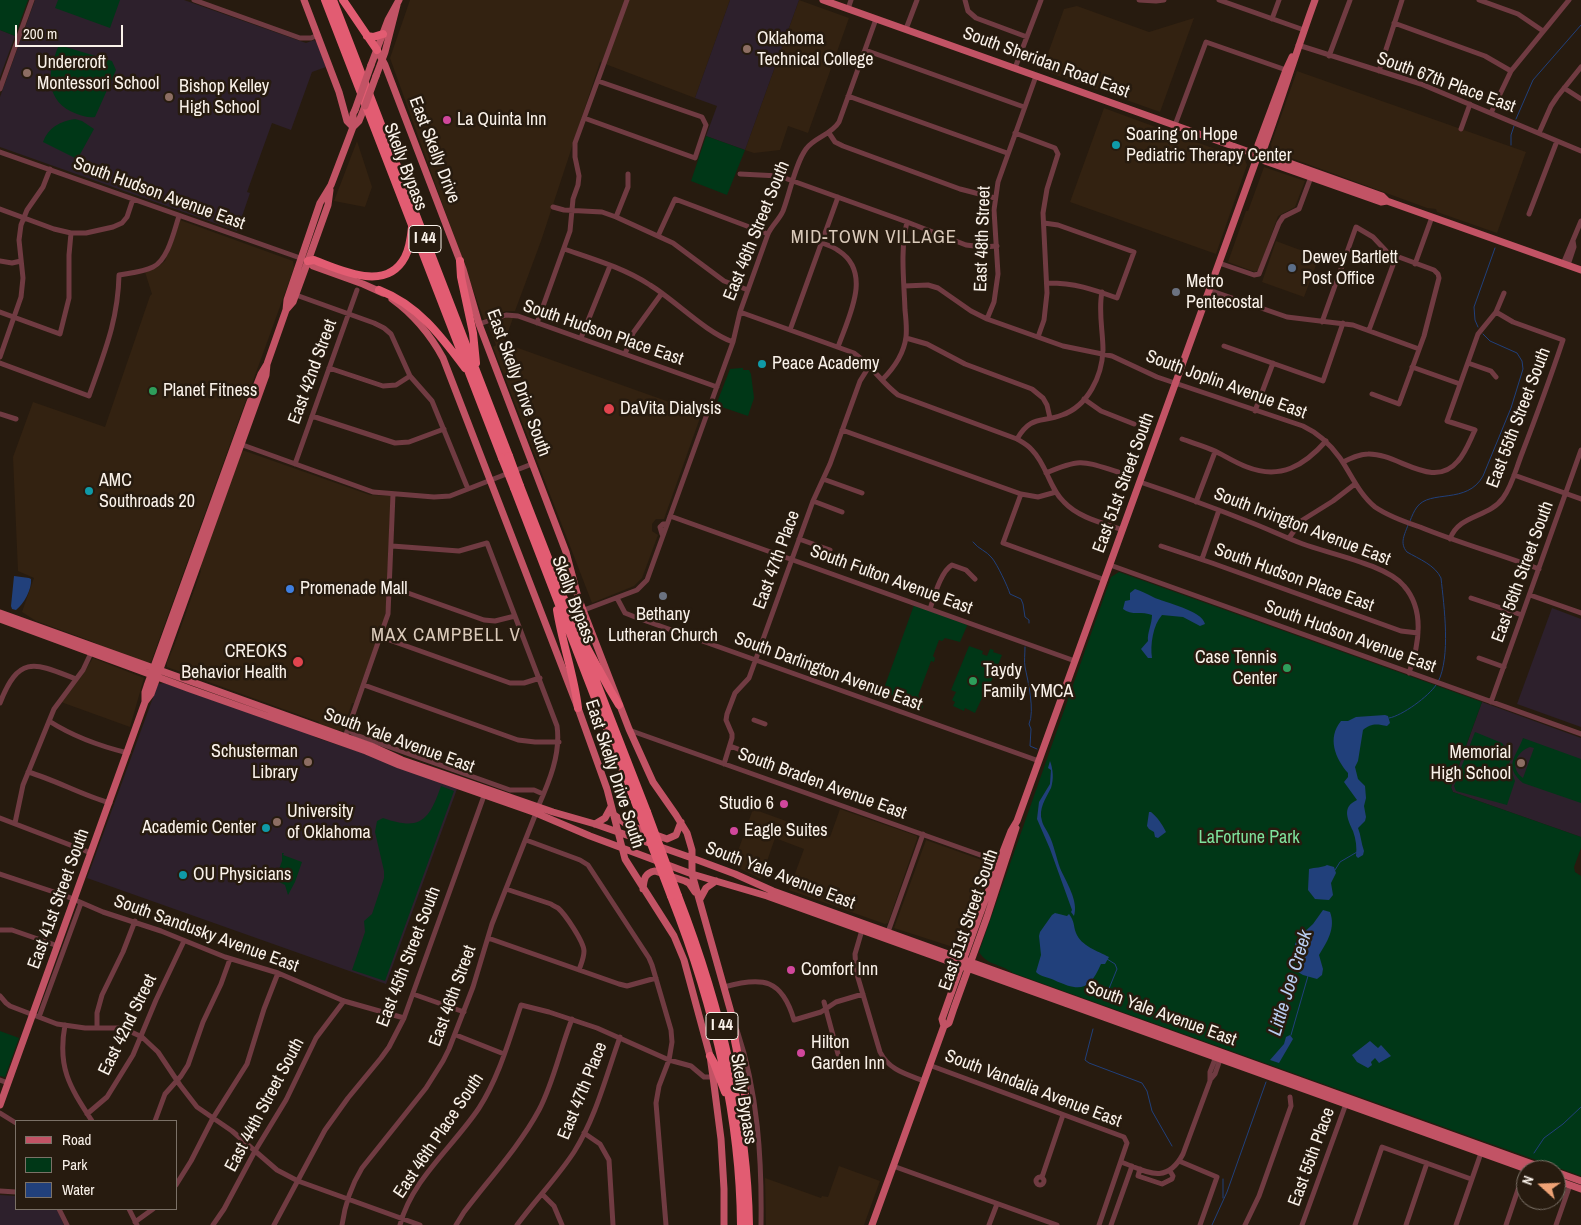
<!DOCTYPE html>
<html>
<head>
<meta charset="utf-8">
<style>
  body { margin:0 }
  #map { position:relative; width:1581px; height:1225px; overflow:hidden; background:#271b0f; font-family:"Archivo Narrow",sans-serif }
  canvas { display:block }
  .legend { position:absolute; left:15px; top:1120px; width:162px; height:90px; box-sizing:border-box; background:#271b0f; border:1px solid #7b7167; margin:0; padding:6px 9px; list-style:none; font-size:15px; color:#faf2ea }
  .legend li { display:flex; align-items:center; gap:10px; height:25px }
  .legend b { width:25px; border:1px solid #7b7167 }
  .north { position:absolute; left:1516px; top:1160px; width:50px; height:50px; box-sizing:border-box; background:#271b0f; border:1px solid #7b7167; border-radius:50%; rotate:290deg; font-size:14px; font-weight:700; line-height:20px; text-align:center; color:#faf2ea }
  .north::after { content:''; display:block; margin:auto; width:18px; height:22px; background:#efa376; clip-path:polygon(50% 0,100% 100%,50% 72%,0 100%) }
  .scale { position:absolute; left:15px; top:25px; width:108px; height:22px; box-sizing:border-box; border:2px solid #faf2ea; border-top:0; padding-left:6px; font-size:15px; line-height:18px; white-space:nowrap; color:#faf2ea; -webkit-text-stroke:4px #271b0f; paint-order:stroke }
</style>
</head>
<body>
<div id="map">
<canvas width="1581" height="1225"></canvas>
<ul class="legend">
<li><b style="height:6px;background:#c25365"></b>Road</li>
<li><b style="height:14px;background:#003717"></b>Park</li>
<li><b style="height:14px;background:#21407b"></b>Water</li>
</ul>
<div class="north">N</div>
<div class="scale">200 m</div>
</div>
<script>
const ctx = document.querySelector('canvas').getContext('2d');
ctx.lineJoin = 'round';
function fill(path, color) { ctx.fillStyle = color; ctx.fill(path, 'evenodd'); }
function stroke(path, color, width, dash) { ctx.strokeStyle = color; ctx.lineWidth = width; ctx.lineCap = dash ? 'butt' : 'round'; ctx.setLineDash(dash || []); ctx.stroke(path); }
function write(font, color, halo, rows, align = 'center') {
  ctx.font = font + ' "Archivo Narrow",sans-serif'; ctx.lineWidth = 5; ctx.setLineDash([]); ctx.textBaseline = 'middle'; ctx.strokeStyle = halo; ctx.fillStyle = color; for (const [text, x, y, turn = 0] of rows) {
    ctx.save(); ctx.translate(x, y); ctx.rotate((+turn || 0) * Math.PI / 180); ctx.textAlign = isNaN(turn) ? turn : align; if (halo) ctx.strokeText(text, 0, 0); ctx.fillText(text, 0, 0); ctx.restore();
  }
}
fill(new Path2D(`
  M410 0H730L695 98 600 62 541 241 515 311H506L484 320 390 58Z
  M799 0 849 18 808 133 788 126 780 150 754 153 745 150Z
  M1077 6 1149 32 1194 18 1160 112 1042 70 1064 9Z
  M1297 71 1526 152 1497 233 1437 212 1436 209 1427 208 1272 151 1271 144Z
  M1104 108 1245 160 1247 165 1216 254 1070 202Z
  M357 141 372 187 365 207 334 201Z
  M1264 167 1305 181 1295 207 1278 216 1259 270 1255 272 1228 262 1246 211H1248Z
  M180 220 293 261 294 268 151 662 147 664 103 647 91 641 36 621 22 612 34 578 18 571 13 457 33 402 105 427 150 296 152 294 145 272 158 267 165 261Z
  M1276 241 1319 257 1304 297 1262 282Z
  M506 318H513L504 343 700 413 701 415 664 519H656L652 524V531L658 535 642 578 634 586 592 603 493 347 496 345 488 325Z
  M242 451H245L370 495 391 496 386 608 384 621 354 703H352L342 731 334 729 319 724V722L167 667V662L174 646 201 571 200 566Z
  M93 658 144 678 130 727 61 702 81 677Z
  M753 809 830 837 840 809 917 836V839L888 923 885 924 789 890 804 849 775 838 761 879 733 865Z
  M926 840 993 864 961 946 957 945 956 948 894 928Z
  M839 1166 880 1181 864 1225H766L765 1178 821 1198 822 1196 828 1197Z`), '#321');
fill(new Path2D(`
  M35 0H184L306 43 314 40 317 42 326 67 312 72 291 130 272 123 247 192 250 193 237 231 0 147V97Z
  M730 0H799L745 150 706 136 717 106 695 98Z
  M0 30 15 36 0 77Z
  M1552 608 1581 619V727L1517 704Z
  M164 683 308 733 317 738 363 753 457 789 386 984 87 878 158 684Z
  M1482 702 1581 738V837L1453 792 1451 788Z
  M0 1195 16 1196V1209H57L64 1225H0Z`), '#2d202c');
fill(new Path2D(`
  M0 0H28L15 36 0 30Z
  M58 0H120L110 28 55 8Z
  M59 45 112 61 116 70 95 117C88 118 83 116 77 114 44 102 47 72 59 45Z
  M75 119 82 121 94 129 78 158H75L43 142C48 128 60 121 75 119Z
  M706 136 745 150 727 195 691 181Z
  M741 368H743V370H749L751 374 754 398 748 416 716 405 730 369Z
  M1119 572 1482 702 1451 787 1453 792 1581 837V848L1574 867 1575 872 1581 876V1176L1013 973C999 963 988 966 979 952L1111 577Z
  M914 605 967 625V626L960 642 945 638 942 641 939 640 933 656 935 658 934 662 931 661 918 696 921 697 920 702 923 706 922 710 883 691Z
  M969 646 983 651 982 654 987 656 990 649 994 650 993 652 1002 655 989 687H987L975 713 965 708 964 711 953 706 955 702 952 700 956 692 951 690Z
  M1475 732 1502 743 1512 756 1509 764 1515 781 1507 805 1456 791 1454 786Z
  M1523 738 1581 759V803L1523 783C1503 766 1516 757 1523 738ZM1530 747 1534 748 1523 778C1509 768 1516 752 1530 747Z
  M441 786 454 791 385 981 352 970 365 932 364 921 372 914 384 878V871L375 832 377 821 383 818C420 831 429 821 441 786Z
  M282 853H284L283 855 302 862 295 882 288 895 285 885 275 880 282 861Z
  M0 1031 19 1038 5 1077 0 1076Z`), '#003717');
fill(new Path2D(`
  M14 576 29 578 31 579C32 589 24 604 16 610L12 609 11 606Z
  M1135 589C1142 591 1147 594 1153 597 1165 603 1202 610 1205 624L1200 626 1183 617 1162 615C1153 625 1150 645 1152 658H1148L1141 649 1148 641C1147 633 1152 624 1152 615 1143 611 1131 616 1123 609L1125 601 1130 600V593Z
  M1385 715 1388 716 1390 723 1387 726C1377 724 1371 723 1363 730L1358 761 1355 767 1358 779 1365 786 1366 798 1364 806 1366 817 1365 821 1358 828C1361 835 1361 843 1364 851L1363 855 1358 858 1356 856C1357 848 1356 839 1353 831 1348 820 1341 807 1357 800L1344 782 1348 777V773C1335 758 1327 738 1341 721H1348L1356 717Z
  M1050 761C1053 769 1054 779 1051 788 1046 798 1038 809 1042 821 1043 826 1047 830 1049 835 1054 845 1056 857 1060 868 1066 882 1079 901 1074 916L1071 912 1072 910 1050 849 1037 819 1039 802 1050 784 1051 770 1048 768Z
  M1149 812H1151C1158 818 1162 824 1166 832L1158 838 1155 837 1154 832 1149 829 1147 826Z
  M1327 865 1334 867 1336 873 1331 883 1333 895 1329 900 1315 899 1308 890 1309 869C1315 867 1322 868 1327 865Z
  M1323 910 1330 912C1336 928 1327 942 1319 955L1323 969 1322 975 1317 979 1303 975 1298 972 1299 964 1295 944 1299 937 1313 924Z
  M1055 913 1067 916 1069 914C1075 922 1073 925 1076 933 1081 946 1098 951 1109 957L1105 964H1101C1089 991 1080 992 1054 980 1048 977 1041 977 1036 972L1041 955 1039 936 1040 932 1052 915Z
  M1290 1035 1293 1039 1279 1063 1270 1060 1284 1044 1286 1037Z
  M1370 1041 1378 1048 1381 1045 1391 1056 1379 1063 1375 1058 1371 1062 1372 1065 1368 1068 1357 1062 1352 1055Z`), '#21407b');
stroke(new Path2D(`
  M1516 119 1533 80 1581 25
  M1511 145V135L1514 126
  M1478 327 1475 320 1474 307 1495 248
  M1410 521C1412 516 1414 511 1417 507 1430 489 1467 505 1483 476L1511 408 1523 369 1522 361 1517 353 1490 341 1483 334
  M1408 525C1405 534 1399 543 1407 552 1419 559 1435 565 1441 578 1444 606 1451 657 1438 682
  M973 542C978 549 987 551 992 558 997 564 1008 587 1010 594L1021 599 1023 604 1025 617 1029 620V623
  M1025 647C1025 654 1024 661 1025 667 1028 681 1035 711 1029 724L1031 729 1030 746 1037 749
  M1389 718C1402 716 1429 696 1436 685
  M1335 870 1340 862 1357 852
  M1107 959 1115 964 1117 969 1108 991
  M1093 1029 1085 1060 1089 1063 1142 1083 1147 1091 1152 1111 1172 1146
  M1291 1035 1308 976
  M1534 1153 1544 1138 1563 1124 1581 1107
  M1223 1198V1179
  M1212 1225 1227 1192 1266 1082`), '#21407b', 1);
stroke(new Path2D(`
  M194 0 300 38H311L318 35
  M965 0 968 11 976 18 1027 37
  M1139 0 1156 1 1164 0
  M1219 0 1304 30
  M1479 0 1518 14 1543 31
  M848 9 851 0
  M1272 19 1279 0
  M1394 23 1485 56 1511 71
  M906 29 917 0
  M1298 45 1421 84 1581 151
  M865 50 1024 107
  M1329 56 1350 0
  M1015 68 1041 0
  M1379 71 1402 0
  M1564 88 1581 99
  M0 89 32 0
  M848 96 1007 153
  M1491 113 1511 71 1569 0
  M584 118 695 158 706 125 702 117 598 81
  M1175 125 1206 42 1289 71
  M1461 129 1470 104
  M829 133 835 142 843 146 960 189 995 198
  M1015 133 1055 148 1058 154 1047 189 1043 213 1047 293 1044 320 1038 337
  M1539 133 1551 106 1557 97 1581 67
  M0 152 303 259
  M740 174 779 176 907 222 966 245 983 247 997 246
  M553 207 564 210 602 212 616 217 673 243 724 281 748 290
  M0 209 54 229 71 233H86L113 227 122 223 127 217 133 199
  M1529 214 1557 141
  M616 217 628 187V174
  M1044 223 1058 225 1134 252 1117 298C1092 289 1075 283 1048 283
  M658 236 675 199 768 234
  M822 243C828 245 834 247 839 251 873 273 848 318 838 347
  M564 249C593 259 624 268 650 285 676 301 705 332 733 342
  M0 261 12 263 21 261
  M1219 263 1254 275 1259 274 1279 223 1283 217 1299 209 1311 177
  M1415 264 1432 217
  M1563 264 1581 221
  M1568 265 1574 247 1573 241
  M904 286 928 285 938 288 971 311 987 319 1063 346 1112 356 1157 377 1303 426C1318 433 1330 444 1340 458 1351 474 1359 494 1375 507 1388 516 1405 522 1420 527 1459 543 1499 554 1539 569
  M1209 290 1287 317 1353 325 1419 349
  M296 295 374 323 384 328 391 334 410 376 432 401 468 489
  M0 312 60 334 69 298V255L71 233
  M740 312 854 353C871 365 881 382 898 395L1017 439C1022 442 1028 445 1032 450 1047 465 1049 488 1064 502 1079 518 1103 523 1123 530
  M987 319 994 302 998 274 994 210 998 182 1036 76
  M1322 322 1356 227 1373 237 1388 253 1434 270 1438 274 1439 278 1424 336 1399 404 1372 394
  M537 323 570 231 573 199 578 185 579 176 575 157V143L627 0
  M479 324 506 315 518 316 717 387
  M790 330 838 197
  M1369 330 1396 257
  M581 338 610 266
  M906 338 927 344 965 364 1032 389 1043 398 1047 405 1050 418
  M1224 346 1323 381 1343 323
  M625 354 633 333 662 293
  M0 357 21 297 23 278 19 240 21 225 27 210 43 187 50 169
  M0 363 89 396C104 353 118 321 119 275 130 273 143 272 153 267 168 260 174 231 179 216
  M1468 363 1491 371 1496 377
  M1412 367 1460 384
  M329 368 383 386 396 385 410 376
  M882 380C894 368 904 353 906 337 907 328 906 319 905 310 904 280 900 251 907 222
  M1084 399 1101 411 1134 424
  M1255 411 1273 363
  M0 414 16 419
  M312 416 395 443 409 442 444 429
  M842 430 1021 494 1038 497 1056 492
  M1017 439C1031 415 1041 423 1062 415 1088 406 1102 376 1103 350 1103 331 1098 311 1102 292
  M1182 439C1193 443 1204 446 1215 451 1225 456 1236 463 1247 467 1280 480 1304 466 1326 441
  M240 444 373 492 434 497 450 496 532 464
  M1343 462C1351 458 1359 454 1368 454 1398 453 1433 491 1458 461 1466 452 1470 440 1475 430L1447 421 1478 334 1496 312 1504 293
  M295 464 357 290
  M1046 473C1081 458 1083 461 1118 472
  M1514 475 1581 499
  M823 479 862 493
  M1140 482C1176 494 1212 507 1247 521 1266 528 1284 537 1303 544 1330 554 1387 565 1404 586 1425 610 1419 645 1409 673
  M1021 494 1003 543 1105 580
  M813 501 842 512
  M1196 502 1215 452
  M670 516 1075 661
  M662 534 660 527 663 524H666
  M1289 538 1301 521 1333 501 1355 484
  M799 539 830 550
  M1450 539C1459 514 1489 518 1503 498 1512 486 1516 469 1521 456 1536 417 1550 379 1563 340L1513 322 1496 312
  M392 546 459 551 487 543 557 726C561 754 549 782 538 807
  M1161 546 1212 563 1401 631 1418 633
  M1202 559 1219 510
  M1110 565 1581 734
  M390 590 405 592 484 620 495 621 515 616
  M1530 595 1581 613
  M617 598 625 613 635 617 1039 761
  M1471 598 1522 615
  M930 609C934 597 941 571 952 565L966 570 975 579
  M584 610 637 590 647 580 733 342 740 312 768 234C772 225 779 220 783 211 790 193 795 164 806 149 815 137 831 135 839 122L876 19
  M381 637 510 683H524L540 678
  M1479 658 1504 667
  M364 685 518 740 535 742H559
  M1491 702 1581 450
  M0 703C19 654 35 663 76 679
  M754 720 765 724
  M49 721C74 737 99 746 128 753
  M348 730 356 735 510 790H534L543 794
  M629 730 1000 862
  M345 737 388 614 393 494
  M730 746 754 755
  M724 764 732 738V734L726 720 727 714 735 693 749 678 813 501 830 464 860 381 870 365
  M28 772C56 780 81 795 110 803
  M0 818 91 853
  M15 823 23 785 54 709 83 670 91 653
  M526 840 580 860 588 865 649 958 652 965 671 1030 672 1042 669 1060 659 1086 656 1103 666 1225
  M0 874 66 896 103 912 161 931 225 957 278 973 344 1001 404 1018
  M506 889 551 904C552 905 556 907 558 908 565 914 584 942 584 951 584 958 581 964 579 970
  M0 930H12L58 946
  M862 930 855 954 856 971 880 1052C889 1070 906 1074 924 1081
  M888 932 923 834
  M488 938 619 984 627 986 656 978
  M724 987C763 976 782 979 794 1020L821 1012 836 1002 863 994
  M413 994 464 1012
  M0 996 6 1003 10 1006 57 1024 85 1028H118L127 1030 142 1037 158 1052 180 1085 197 1107 232 1131 277 1170 298 1181 420 1225
  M824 1002 838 1054
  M39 1017 81 903
  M65 1025C57 1068 70 1087 92 1121
  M97 1028V1013L102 995 123 952 135 921
  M737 1030C758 1092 762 1160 761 1225
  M456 1035 504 1054
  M929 1065 1124 1137 1127 1143 1099 1225
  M0 1080 8 1083
  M1210 1080 1215 1074 1221 1057
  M0 1113 16 1123
  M87 1114 107 1097 133 1055 156 1000 184 941
  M155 1121 165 1094 181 1076 188 1065 203 1022 221 984 230 959
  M584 1133 600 1144 609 1160 613 1225
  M1179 1161 1217 1177 1200 1225
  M1121 1162C1146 1171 1166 1186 1183 1154L1210 1081V1072L1217 1054
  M893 1166 1057 1225
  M1140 1169 1138 1176 1162 1184 1172 1179 1173 1176 1170 1171
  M1036 1181a4 4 0 1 1 8 0a4 4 0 1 1-8 0Z
  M1042 1177 1063 1115
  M176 1185 191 1161 213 1118 247 1064 264 1009 278 973
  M0 1191 16 1192
  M542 1194 554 1206 562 1225
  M59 1209 67 1225
  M129 1209 137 1225
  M135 1222 153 1209
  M213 1225 224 1209 255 1151 286 1100 316 1038 344 1001
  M274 1225 325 1130 348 1098 381 1058 389 1047 404 1018 485 793
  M342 1225C345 1204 351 1186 362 1168L426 1088 443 1061 449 1049 473 987 492 924 536 813
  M400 1225C412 1179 453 1147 479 1108 499 1077 509 1040 521 1005L549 1012 597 1028 669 1060 691 1066 704 1077H713
  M456 1225 464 1212C489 1179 519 1147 539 1110 554 1081 560 1049 572 1019
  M517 1225C535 1200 557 1178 574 1152 596 1117 606 1076 620 1037
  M989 1225 997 1204
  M1111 1225 1132 1166
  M1245 1225 1259 1196 1291 1106 1290 1097
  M1302 1225 1347 1101
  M1355 1225 1382 1147 1471 1179
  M1406 1225 1427 1163
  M1456 1225 1481 1153
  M1506 1225 1526 1166
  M1556 1225 1570 1185`), '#703b42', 5);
stroke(new Path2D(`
  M304 0 339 92 347 121 353 127
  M823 0 1258 155 1265 161 1381 202 1387 201
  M377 50 385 65 463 269 479 324 566 552 578 597 629 729 653 782 676 815 687 833 692 850V874L734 1023
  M371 65 388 20 399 0
  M376 76 385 52 397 5
  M353 127 359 121 365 106
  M1258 155H1267L1382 196 1387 201 1581 270
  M1258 155V145L1286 70 1292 57
  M308 261 313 266 363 284 383 293
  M392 299C414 315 430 334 443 358L578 708 607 789 625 859 674 936 684 960 710 1056 713 1077 721 1139 724 1189V1225
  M286 310 293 302 308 261 328 205 330 190
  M0 613 371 746 402 760 443 774 553 812 595 824 692 858 735 874 773 891 1549 1170
  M0 619 190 689 366 751 399 765 536 813 590 836 692 874 767 896 1529 1170
  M145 702V692L147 686 250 402 261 374 267 364 286 310 287 300 320 203 331 185 350 135 353 127V114L355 110
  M613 814 626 824 667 839 676 835 681 822
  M595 824 605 818 611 807
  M643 889C644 880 644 873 655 871L685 881 689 883 695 892
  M700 899 706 888 716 881
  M944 1026 949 1023 954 1008 987 917 1016 828
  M0 1105 145 702 151 694 266 375 267 364
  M1556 1172 1581 1181
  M1556 1180 1581 1189
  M872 1225 944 1026 942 1019 952 991 999 862 1011 831 1017 821 1258 155 1264 148C1282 99 1297 49 1315 0`), '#c25365', 7);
stroke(new Path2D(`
  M325 0 502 458
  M333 0 509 456
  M343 0 377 50
  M367 36 373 37 383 34
  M308 261 314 260C341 270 386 293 405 257 410 248 411 237 412 227
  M460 261 461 277 473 333 476 363
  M379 290C418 305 441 336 465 368
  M520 486 647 812
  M514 488 639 812
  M557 610C562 643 574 674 578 708
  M586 646 610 690 619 705
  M671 896C712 1000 740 1112 741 1225
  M678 896C719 1002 747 1111 749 1225
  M734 1023 735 1041 745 1090V1124
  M710 1056 714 1063 725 1092`), '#e25c72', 8);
stroke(new Path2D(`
  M365 106 376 76
  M355 110 371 65`), '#c25365', 7);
stroke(new Path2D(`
  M509 456 520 486
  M502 458 514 488
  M639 812 671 896
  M647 812 678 896`), '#e25c72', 8);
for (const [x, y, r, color] of [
  [747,49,5,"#8d6e63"],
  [27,73,5,"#8d6e63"],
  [169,97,5,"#8d6e63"],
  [447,120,5,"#d1479c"],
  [1116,145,5,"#0f9aa8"],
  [1292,268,5,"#5c6f8a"],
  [1176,292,5,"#6b7280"],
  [762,364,5,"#0f9aa8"],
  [153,391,5,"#2e9e5b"],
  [609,409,6,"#e0444e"],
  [89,491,5,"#0f9aa8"],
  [290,589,5,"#3f7fe0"],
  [663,596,5,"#6b7280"],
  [298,662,6,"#e0444e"],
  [1287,668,5,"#2e9e5b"],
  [973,681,5,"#2e9e5b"],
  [308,762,5,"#8d6e63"],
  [1521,763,5,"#8d6e63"],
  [784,804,5,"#d1479c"],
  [277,822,5,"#8d6e63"],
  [266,828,5,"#0f9aa8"],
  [734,831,5,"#d1479c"],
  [183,875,5,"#0f9aa8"],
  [791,970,5,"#d1479c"],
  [801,1053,5,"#d1479c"]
]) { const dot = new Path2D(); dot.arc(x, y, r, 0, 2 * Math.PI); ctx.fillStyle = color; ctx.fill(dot); stroke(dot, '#271b0f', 2); }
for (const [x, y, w] of [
  [425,239,32],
  [722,1026,32]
]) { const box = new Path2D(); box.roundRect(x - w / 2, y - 13.5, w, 27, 4); ctx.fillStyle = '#271b0f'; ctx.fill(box); stroke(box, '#faf2ea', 1); }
write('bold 16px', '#faf2ea', null, [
  ["I 44",425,239],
  ["I 44",722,1026]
]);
write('18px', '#faf2ea', '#271b0f', [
  ["Oklahoma",757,39],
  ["Technical College",757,60],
  ["Undercroft",37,63],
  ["Montessori School",37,84],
  ["Bishop Kelley",179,87],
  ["High School",179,108],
  ["La Quinta Inn",457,120],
  ["Soaring on Hope",1126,135],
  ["Pediatric Therapy Center",1126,156],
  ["Dewey Bartlett",1302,258],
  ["Post Office",1302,279],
  ["Metro",1186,282],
  ["Pentecostal",1186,303],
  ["Peace Academy",772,364],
  ["Planet Fitness",163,391],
  ["DaVita Dialysis",620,409],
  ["AMC",99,481],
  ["Southroads 20",99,502],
  ["Promenade Mall",300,589],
  ["Bethany",663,615,"center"],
  ["Lutheran Church",663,636,"center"],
  ["CREOKS",287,652,"right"],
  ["Behavior Health",287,673,"right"],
  ["Case Tennis",1277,658,"right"],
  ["Center",1277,679,"right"],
  ["Taydy",983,671],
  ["Family YMCA",983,692],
  ["Schusterman",298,752,"right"],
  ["Library",298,773,"right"],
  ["Memorial",1511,753,"right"],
  ["High School",1511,774,"right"],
  ["Studio 6",774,804,"right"],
  ["University",287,812],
  ["of Oklahoma",287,833],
  ["Academic Center",256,828,"right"],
  ["Eagle Suites",744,831],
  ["OU Physicians",193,875],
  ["Comfort Inn",801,970],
  ["Hilton",811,1043],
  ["Garden Inn",811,1064]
], 'left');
write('18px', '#faf2ea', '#271b0f', [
  ["South Sheridan Road East",1046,63,20],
  ["South 67th Place East",1446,83,20],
  ["East Skelly Drive",434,150,69],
  ["Skelly Bypass",405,167,69],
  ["South Hudson Avenue East",159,194,20],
  ["East 46th Street South",757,231,-68],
  ["East 48th Street",983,239,-88],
  ["South Hudson Place East",603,333,19],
  ["East 42nd Street",313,372,-70],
  ["East Skelly Drive South",518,383,70],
  ["South Joplin Avenue East",1226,385,20],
  ["East 55th Street South",1519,418,-69],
  ["East 51st Street South",1124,483,-70],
  ["South Irvington Avenue East",1302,527,21],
  ["East 47th Place",777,560,-70],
  ["East 56th Street South",1523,572,-70],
  ["South Hudson Place East",1294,578,20],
  ["South Fulton Avenue East",891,580,20],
  ["Skelly Bypass",573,600,69],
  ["South Hudson Avenue East",1350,637,20],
  ["South Darlington Avenue East",828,672,20],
  ["South Yale Avenue East",399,741,20],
  ["East Skelly Drive South",614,774,72],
  ["South Braden Avenue East",822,784,20],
  ["South Yale Avenue East",780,876,21],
  ["East 41st Street South",59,899,-70],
  ["East 51st Street South",969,920,-71],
  ["South Sandusky Avenue East",206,934,20],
  ["East 45th Street South",409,957,-69],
  ["East 46th Street",453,996,-70],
  ["South Yale Avenue East",1161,1014,20],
  ["East 42nd Street",128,1025,-64],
  ["South Vandalia Avenue East",1033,1089,21],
  ["East 47th Place",583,1091,-68],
  ["Skelly Bypass",743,1099,81],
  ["East 44th Street South",265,1105,-62],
  ["East 46th Place South",439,1136,-56],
  ["East 55th Place",1312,1157,-70]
]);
write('18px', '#7ee29c', '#271b0f', [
  ["LaFortune Park",1249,838]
]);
ctx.letterSpacing = '1px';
write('19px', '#dacaba', '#271b0f', [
  ["MID-TOWN VILLAGE",874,238],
  ["MAX CAMPBELL V",446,636]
]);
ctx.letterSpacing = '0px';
write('italic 19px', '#b9cdf1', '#271b0f', [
  ["Little Joe Creek",1291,983,-73]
]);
</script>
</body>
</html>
